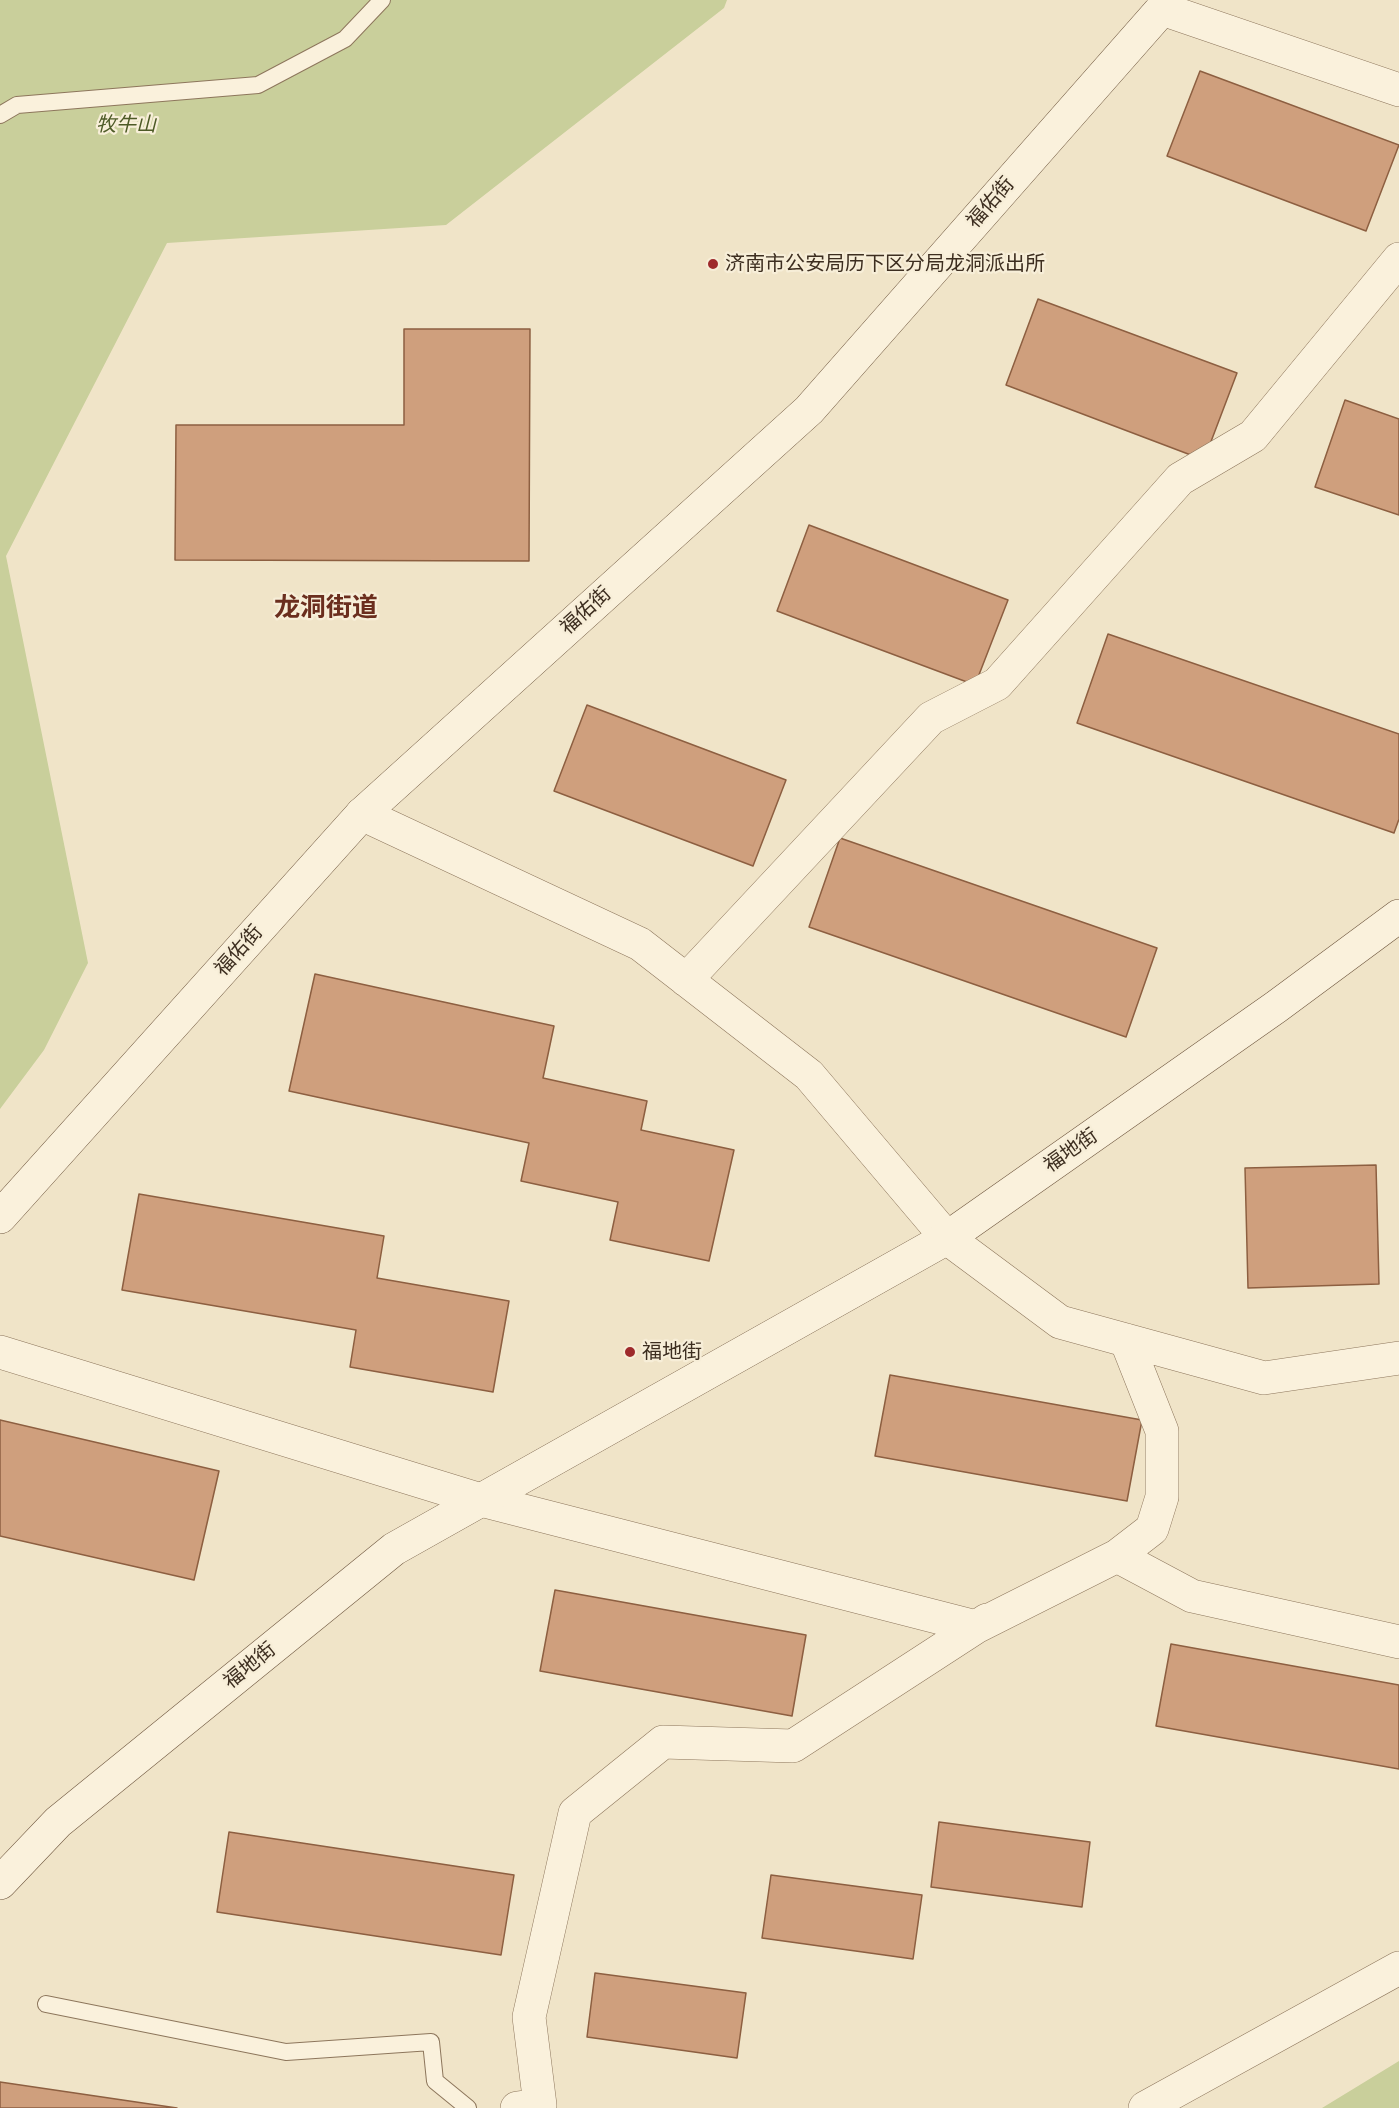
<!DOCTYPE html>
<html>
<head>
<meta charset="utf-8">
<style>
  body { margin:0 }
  canvas { display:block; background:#f0e4c8 }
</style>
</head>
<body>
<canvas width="1399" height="2108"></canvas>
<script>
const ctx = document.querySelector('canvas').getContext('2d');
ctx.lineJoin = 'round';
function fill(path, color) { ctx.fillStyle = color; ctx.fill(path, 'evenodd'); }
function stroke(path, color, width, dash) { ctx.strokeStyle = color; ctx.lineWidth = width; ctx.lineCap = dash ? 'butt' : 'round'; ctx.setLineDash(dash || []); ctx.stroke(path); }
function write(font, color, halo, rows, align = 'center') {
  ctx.font = font + ' Merriweather,"Noto Sans SC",serif'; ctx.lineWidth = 4.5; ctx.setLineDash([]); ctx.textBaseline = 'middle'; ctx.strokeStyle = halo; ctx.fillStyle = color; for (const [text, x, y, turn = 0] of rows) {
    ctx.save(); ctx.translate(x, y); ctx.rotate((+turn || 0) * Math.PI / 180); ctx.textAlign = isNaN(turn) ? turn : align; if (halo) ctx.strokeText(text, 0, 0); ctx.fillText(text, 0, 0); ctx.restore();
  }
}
fill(new Path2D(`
  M0 0H727L724 8 446 225 167 243 6 556 88 963 44 1050 0 1109Z
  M1399 2061V2108H1322Z`), '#c9cf9b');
const building = new Path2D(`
  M1200 71 1399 145 1366 231 1167 156Z
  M1038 299 1237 373 1204 460 1006 385Z
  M404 329H530L529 561 175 560 176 425H404Z
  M1345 400 1399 419V515L1315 487Z
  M809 525 1008 600 975 685 777 611Z
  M1108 634 1399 734V819L1394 833 1077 723Z
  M587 705 786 780 753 866 554 791Z
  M840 838 1157 948 1126 1037 809 927Z
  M315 974 554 1026 543 1078 647 1101 641 1130 734 1150 709 1261 610 1240 618 1202 521 1181 529 1143 289 1091Z
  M1376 1165 1379 1284 1248 1288 1245 1168Z
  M139 1194 384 1236 377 1278 509 1301 493 1392 350 1367 356 1330 122 1290Z
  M890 1375 1142 1420 1127 1501 875 1456Z
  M0 1420 219 1471 194 1580 0 1536Z
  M555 1590 806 1635 792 1716 540 1671Z
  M1171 1644 1399 1685V1769L1156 1726Z
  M939 1822 1090 1842 1082 1907 931 1887Z
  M229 1832 514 1875 501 1955 217 1912Z
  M771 1875 922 1895 913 1959 762 1938Z
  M595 1973 746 1993 737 2058 587 2037Z
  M0 2082 177 2108H0Z`);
fill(building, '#cf9f7d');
stroke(building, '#8d5f41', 1.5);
const lane = new Path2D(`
  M0 115 17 105 258 85 345 39 382 0
  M46 2004 286 2052 431 2042 435 2081 468 2108`);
const street = new Path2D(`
  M1162 9 1399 90
  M362 814 640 944 809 1075 947 1238 1060 1322 1264 1378 1399 1358
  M686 980 931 718 997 684 1180 479 1253 436 1399 259
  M0 1352 481 1500 976 1627 1117 1556 1192 1596 1399 1642
  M1101 1564 1117 1556 1152 1529 1162 1497V1431L1126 1340
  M517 2108 540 2105 529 2017 575 1813 663 1742 793 1746 987 1620
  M1145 2108 1399 1968`);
const secondary = new Path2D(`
  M0 1217 362 814 809 410 1162 9 1165 0
  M0 1883 58 1822 394 1549 947 1238 1276 1007 1399 916`);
stroke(lane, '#8d765c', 18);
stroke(street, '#8d765c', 34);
stroke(secondary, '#6f573f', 34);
stroke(lane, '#faf1dc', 16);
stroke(street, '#faf1dc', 33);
stroke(secondary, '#faf1dc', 33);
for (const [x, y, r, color] of [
  [713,264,6,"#9e2a2b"],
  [630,1352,6,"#9e2a2b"]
]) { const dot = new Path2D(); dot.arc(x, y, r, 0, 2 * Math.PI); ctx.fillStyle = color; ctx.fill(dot); stroke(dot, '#f7eed8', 2); }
write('italic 20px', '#4d5a26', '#f7eed8', [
  ["牧牛山",126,125]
]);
write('20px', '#3d2e20', '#f7eed8', [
  ["福佑街",991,203,-49],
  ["福佑街",586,611,-42],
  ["福佑街",239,951,-48],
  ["福地街",1071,1151,-35],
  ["福地街",250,1666,-39]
]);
write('20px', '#3d2e20', '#f7eed8', [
  ["济南市公安局历下区分局龙洞派出所",725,264],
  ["福地街",642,1352]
], 'left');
write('bold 26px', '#6b2e1e', '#f7eed8', [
  ["龙洞街道",326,609]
]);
</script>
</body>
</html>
